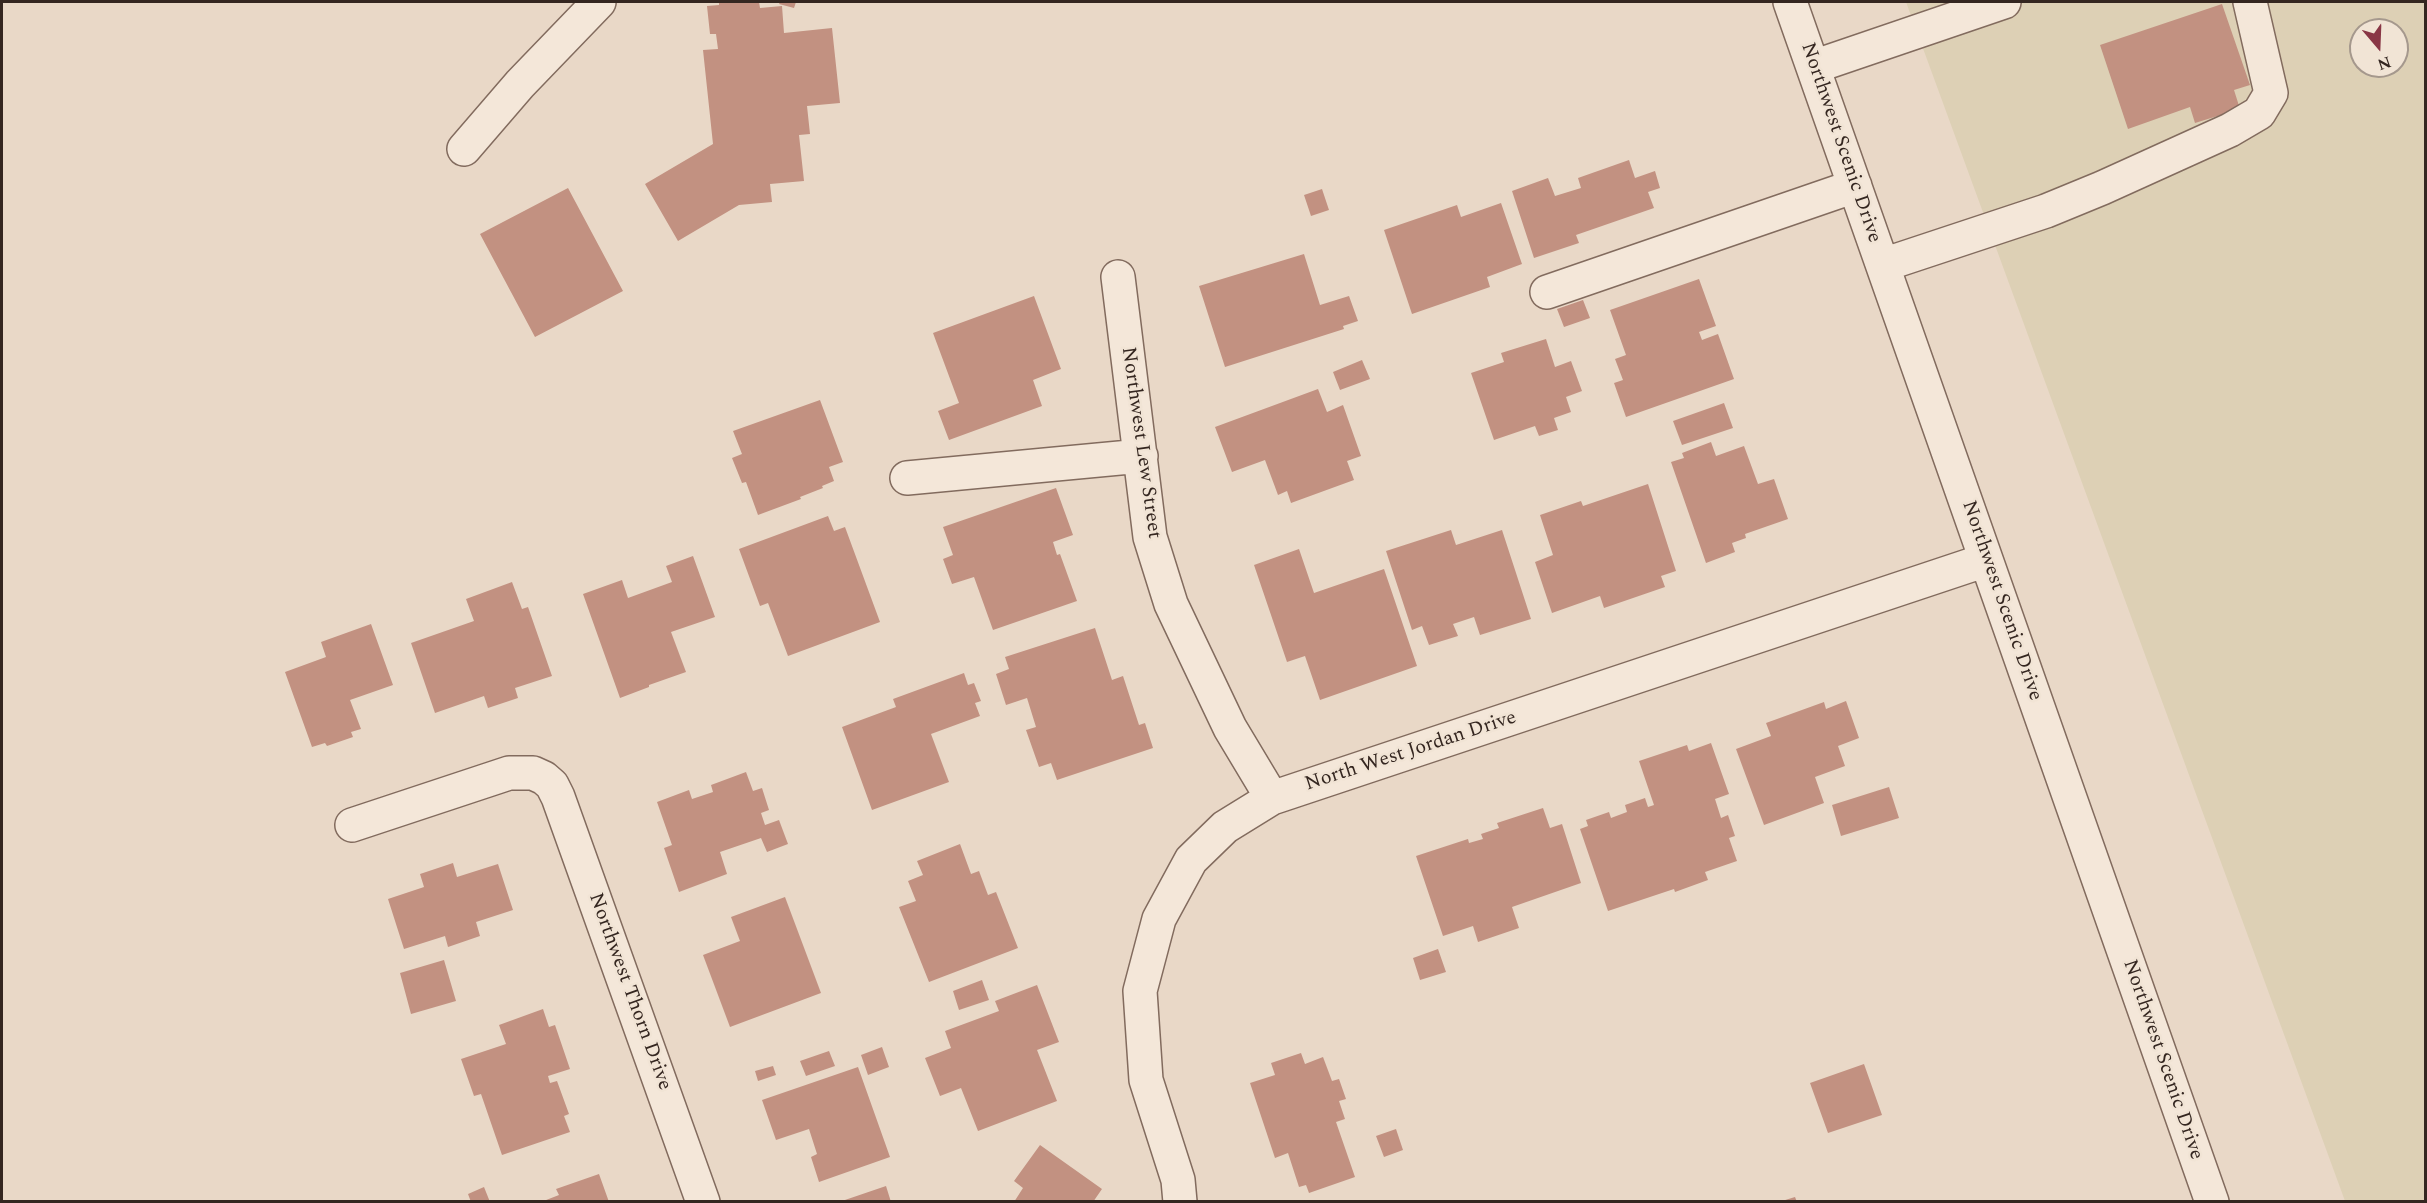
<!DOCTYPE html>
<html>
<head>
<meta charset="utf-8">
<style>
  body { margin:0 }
  #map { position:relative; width:2427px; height:1203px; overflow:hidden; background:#e9d8c7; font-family:Spectral,serif }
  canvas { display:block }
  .frame { position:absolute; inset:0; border:3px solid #342620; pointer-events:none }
  .north { position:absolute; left:2349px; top:18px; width:60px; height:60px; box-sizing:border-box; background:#f1e4d5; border:2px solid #a5988d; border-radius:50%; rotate:161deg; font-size:16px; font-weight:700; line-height:24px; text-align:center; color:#342620 }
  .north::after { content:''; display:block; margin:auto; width:21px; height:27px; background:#893645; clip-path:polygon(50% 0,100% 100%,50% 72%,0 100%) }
</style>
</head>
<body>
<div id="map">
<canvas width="2427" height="1203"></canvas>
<div class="frame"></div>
<div class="north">N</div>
</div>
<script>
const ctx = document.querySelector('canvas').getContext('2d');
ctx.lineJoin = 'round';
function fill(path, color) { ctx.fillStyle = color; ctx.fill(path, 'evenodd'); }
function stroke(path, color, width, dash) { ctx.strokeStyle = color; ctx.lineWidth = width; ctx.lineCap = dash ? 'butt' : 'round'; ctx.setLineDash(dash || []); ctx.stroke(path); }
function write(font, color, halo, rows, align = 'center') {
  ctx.font = font + ' Spectral,serif'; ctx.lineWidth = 5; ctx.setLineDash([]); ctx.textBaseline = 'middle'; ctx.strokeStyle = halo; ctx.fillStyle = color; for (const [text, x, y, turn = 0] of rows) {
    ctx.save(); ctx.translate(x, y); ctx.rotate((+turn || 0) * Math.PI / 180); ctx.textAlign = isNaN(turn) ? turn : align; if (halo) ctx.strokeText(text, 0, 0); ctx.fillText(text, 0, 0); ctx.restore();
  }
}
fill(new Path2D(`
  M1906 2H2425V1201H2345ZM2361 30H2397V66H2361Z`), '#ddd0b5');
fill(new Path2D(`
  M719 2H759L760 8 782 6 784 33 832 28 840 103 807 106 810 134 799 135 804 181 770 184 772 202 739 205 678 241 645 184 713 144 703 50 718 49 716 34H710L707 6 719 5Z
  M780 2H796L794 8 779 4Z
  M2222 4 2250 85 2234 90 2240 109 2195 123 2190 107 2128 129 2100 45Z
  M1629 160 1635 178 1655 171 1660 188 1648 192 1654 208 1576 235 1579 243 1534 258 1512 191 1548 178 1555 196 1581 188 1578 178Z
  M568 188 623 291 535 337 480 234Z
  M1322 189 1329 210 1311 216 1304 195Z
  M1501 203 1522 264 1487 277 1490 287 1412 314 1384 230 1457 205 1461 217Z
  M1304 254 1320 305 1349 296 1358 321 1343 326 1344 329 1225 367 1199 286Z
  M1699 279 1716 326 1699 332 1702 340 1718 334 1734 379 1626 417 1614 383 1623 380 1615 359 1626 355 1610 310Z
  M1034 296 1061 369 1033 380 1042 406 949 440 938 411 959 403 933 333Z
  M1583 300 1590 318 1564 327 1557 309Z
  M1546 339 1555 367 1571 361 1582 391 1566 397 1571 412 1554 418 1558 430 1539 436 1535 426 1494 440 1471 373 1504 362 1501 353Z
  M1362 360 1370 379 1340 390 1333 372Z
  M1318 389 1327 412 1343 405 1361 456 1347 461 1354 480 1291 503 1287 491 1278 495 1265 460 1232 472 1215 427Z
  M820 400 843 462 829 467 834 481 822 486 823 488 800 497 801 499 758 515 746 482 742 483 732 458 742 454 733 431Z
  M1724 403 1733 428 1682 445 1673 421Z
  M1711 442 1716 456 1744 446 1758 484 1774 479 1788 519 1745 534 1746 538 1732 543 1735 552 1706 563 1671 462 1684 458 1682 453Z
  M1648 484 1676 571 1661 576 1665 587 1604 608 1600 596 1552 613 1535 562 1553 555 1540 515 1581 501 1583 506Z
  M1056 488 1073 535 1053 542 1057 555 1060 554 1077 601 993 630 974 577 952 584 943 559 953 555 943 527Z
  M828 516 834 531 845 527 880 622 788 656 768 603 760 606 739 549Z
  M1451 530 1456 545 1502 530 1531 619 1480 635 1474 617 1453 624 1458 636 1429 645 1422 626 1412 630 1386 551Z
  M1299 549 1314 593 1384 569 1417 666 1320 700 1305 656 1287 662 1254 565Z
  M693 556 715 617 671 632 686 672 649 685V687L620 698 583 594 622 580 628 598 672 582 666 566Z
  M512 582 522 609 528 607 552 676 515 688 518 698 488 708 484 696 435 713 411 643 474 621 466 599Z
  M371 624 393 685 350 700 361 729 351 732 353 737 327 746 325 743 312 747 285 672 326 657 321 642Z
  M1095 628 1112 680 1123 676 1139 725 1145 723 1153 748 1057 780 1051 763 1039 767 1026 730 1036 727 1027 698 1006 705 996 674 1009 669 1005 657Z
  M964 673 968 685 974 683 981 701 975 703 980 716 931 734 949 782 872 810 842 727 896 707 893 699Z
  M1846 701 1859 738 1838 746 1845 766 1815 777 1824 803 1764 825 1736 749 1771 736 1766 723 1824 702 1826 709Z
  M1711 743 1729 794 1715 799 1721 818 1728 815 1735 836 1729 838 1737 861 1705 872 1708 880 1675 892 1674 889 1608 911 1580 829 1588 826 1586 820 1609 812 1611 818 1627 812 1625 805 1645 798 1648 807 1654 805 1639 761 1687 745 1689 751Z
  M746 772 753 791 762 788 769 810 761 813 765 825 779 820 788 844 767 852 761 838 720 852 727 874 679 892 664 848 672 845 657 802 689 790 692 799 713 792 711 785Z
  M1889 787 1899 818 1841 836 1832 805Z
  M1543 808 1550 828 1562 824 1581 883 1512 907 1519 928 1478 942 1473 926 1443 936 1416 856 1468 839 1469 843 1483 839 1481 834 1499 828 1497 823Z
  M960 844 971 874 979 871 988 895 996 892 1018 948 929 982 899 907 916 901 908 881 923 875 917 861Z
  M453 863 457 877 498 864 513 910 476 922 480 936 448 947 445 936 404 949 388 899 424 887 420 874Z
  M785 897 821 993 730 1027 703 955 740 941 731 917Z
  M1438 949 1446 972 1420 980 1413 958Z
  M444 960 456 1001 411 1014 400 973Z
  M982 980 989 1000 959 1010 953 991Z
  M1037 985 1059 1042 1037 1050 1057 1101 978 1131 961 1088 940 1096 925 1058 951 1048 945 1031 999 1011 995 1001Z
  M543 1009 549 1027 555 1025 570 1069 548 1076 550 1083 557 1081 569 1114 564 1116 570 1132 502 1155 481 1094 474 1096 461 1059 506 1044 499 1025Z
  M882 1047 889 1067 868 1075 861 1055Z
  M829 1051 835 1066 806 1076 800 1061Z
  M1301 1053 1305 1064 1323 1057 1332 1081 1339 1079 1346 1099 1339 1101 1345 1119 1336 1122 1355 1177 1309 1193 1306 1185 1299 1187 1288 1153 1275 1158 1250 1083 1275 1075 1271 1063Z
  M1864 1064 1882 1115 1828 1133 1810 1083Z
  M773 1066 776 1075 758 1081 755 1071Z
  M858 1067 890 1157 819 1182 811 1157 817 1154 809 1129 776 1140 762 1100Z
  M1396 1129 1403 1150 1384 1157 1376 1136Z
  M1040 1145 1102 1189 1093 1202H1014L1023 1188 1014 1181Z
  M599 1174 609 1202H541L559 1195 556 1189Z
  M886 1186 891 1202H842V1201Z
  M484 1187 490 1202H471L468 1194Z
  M1795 1197 1797 1202H1782V1201Z`), '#c29181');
const minor = new Path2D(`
  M1790 2 2212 1202
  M1813 67 2004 2
  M464 149 520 84 599 2
  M1883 265 2046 211 2102 188 2230 130 2259 113 2271 93 2250 2
  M1118 277 1150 537 1171 604 1230 728 1272 798
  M1547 292 1855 186
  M907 478 1141 456
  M352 825 509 773H533L544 778 552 785 558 797 703 1202
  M1180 1202 1178 1180 1146 1080 1140 991 1159 919 1191 860 1225 827 1272 798 1986 560`);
stroke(minor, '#826b5e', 36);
stroke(minor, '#f4e7d9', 33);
write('20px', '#342620', '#f1e4d5', [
  ["Northwest Scenic Drive",1840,143,71],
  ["Northwest Lew Street",1140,443,82],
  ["Northwest Scenic Drive",2001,601,71],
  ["North West Jordan Drive",1411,752,-18],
  ["Northwest Thorn Drive",629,992,70],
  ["Northwest Scenic Drive",2162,1060,71]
]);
</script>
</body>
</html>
